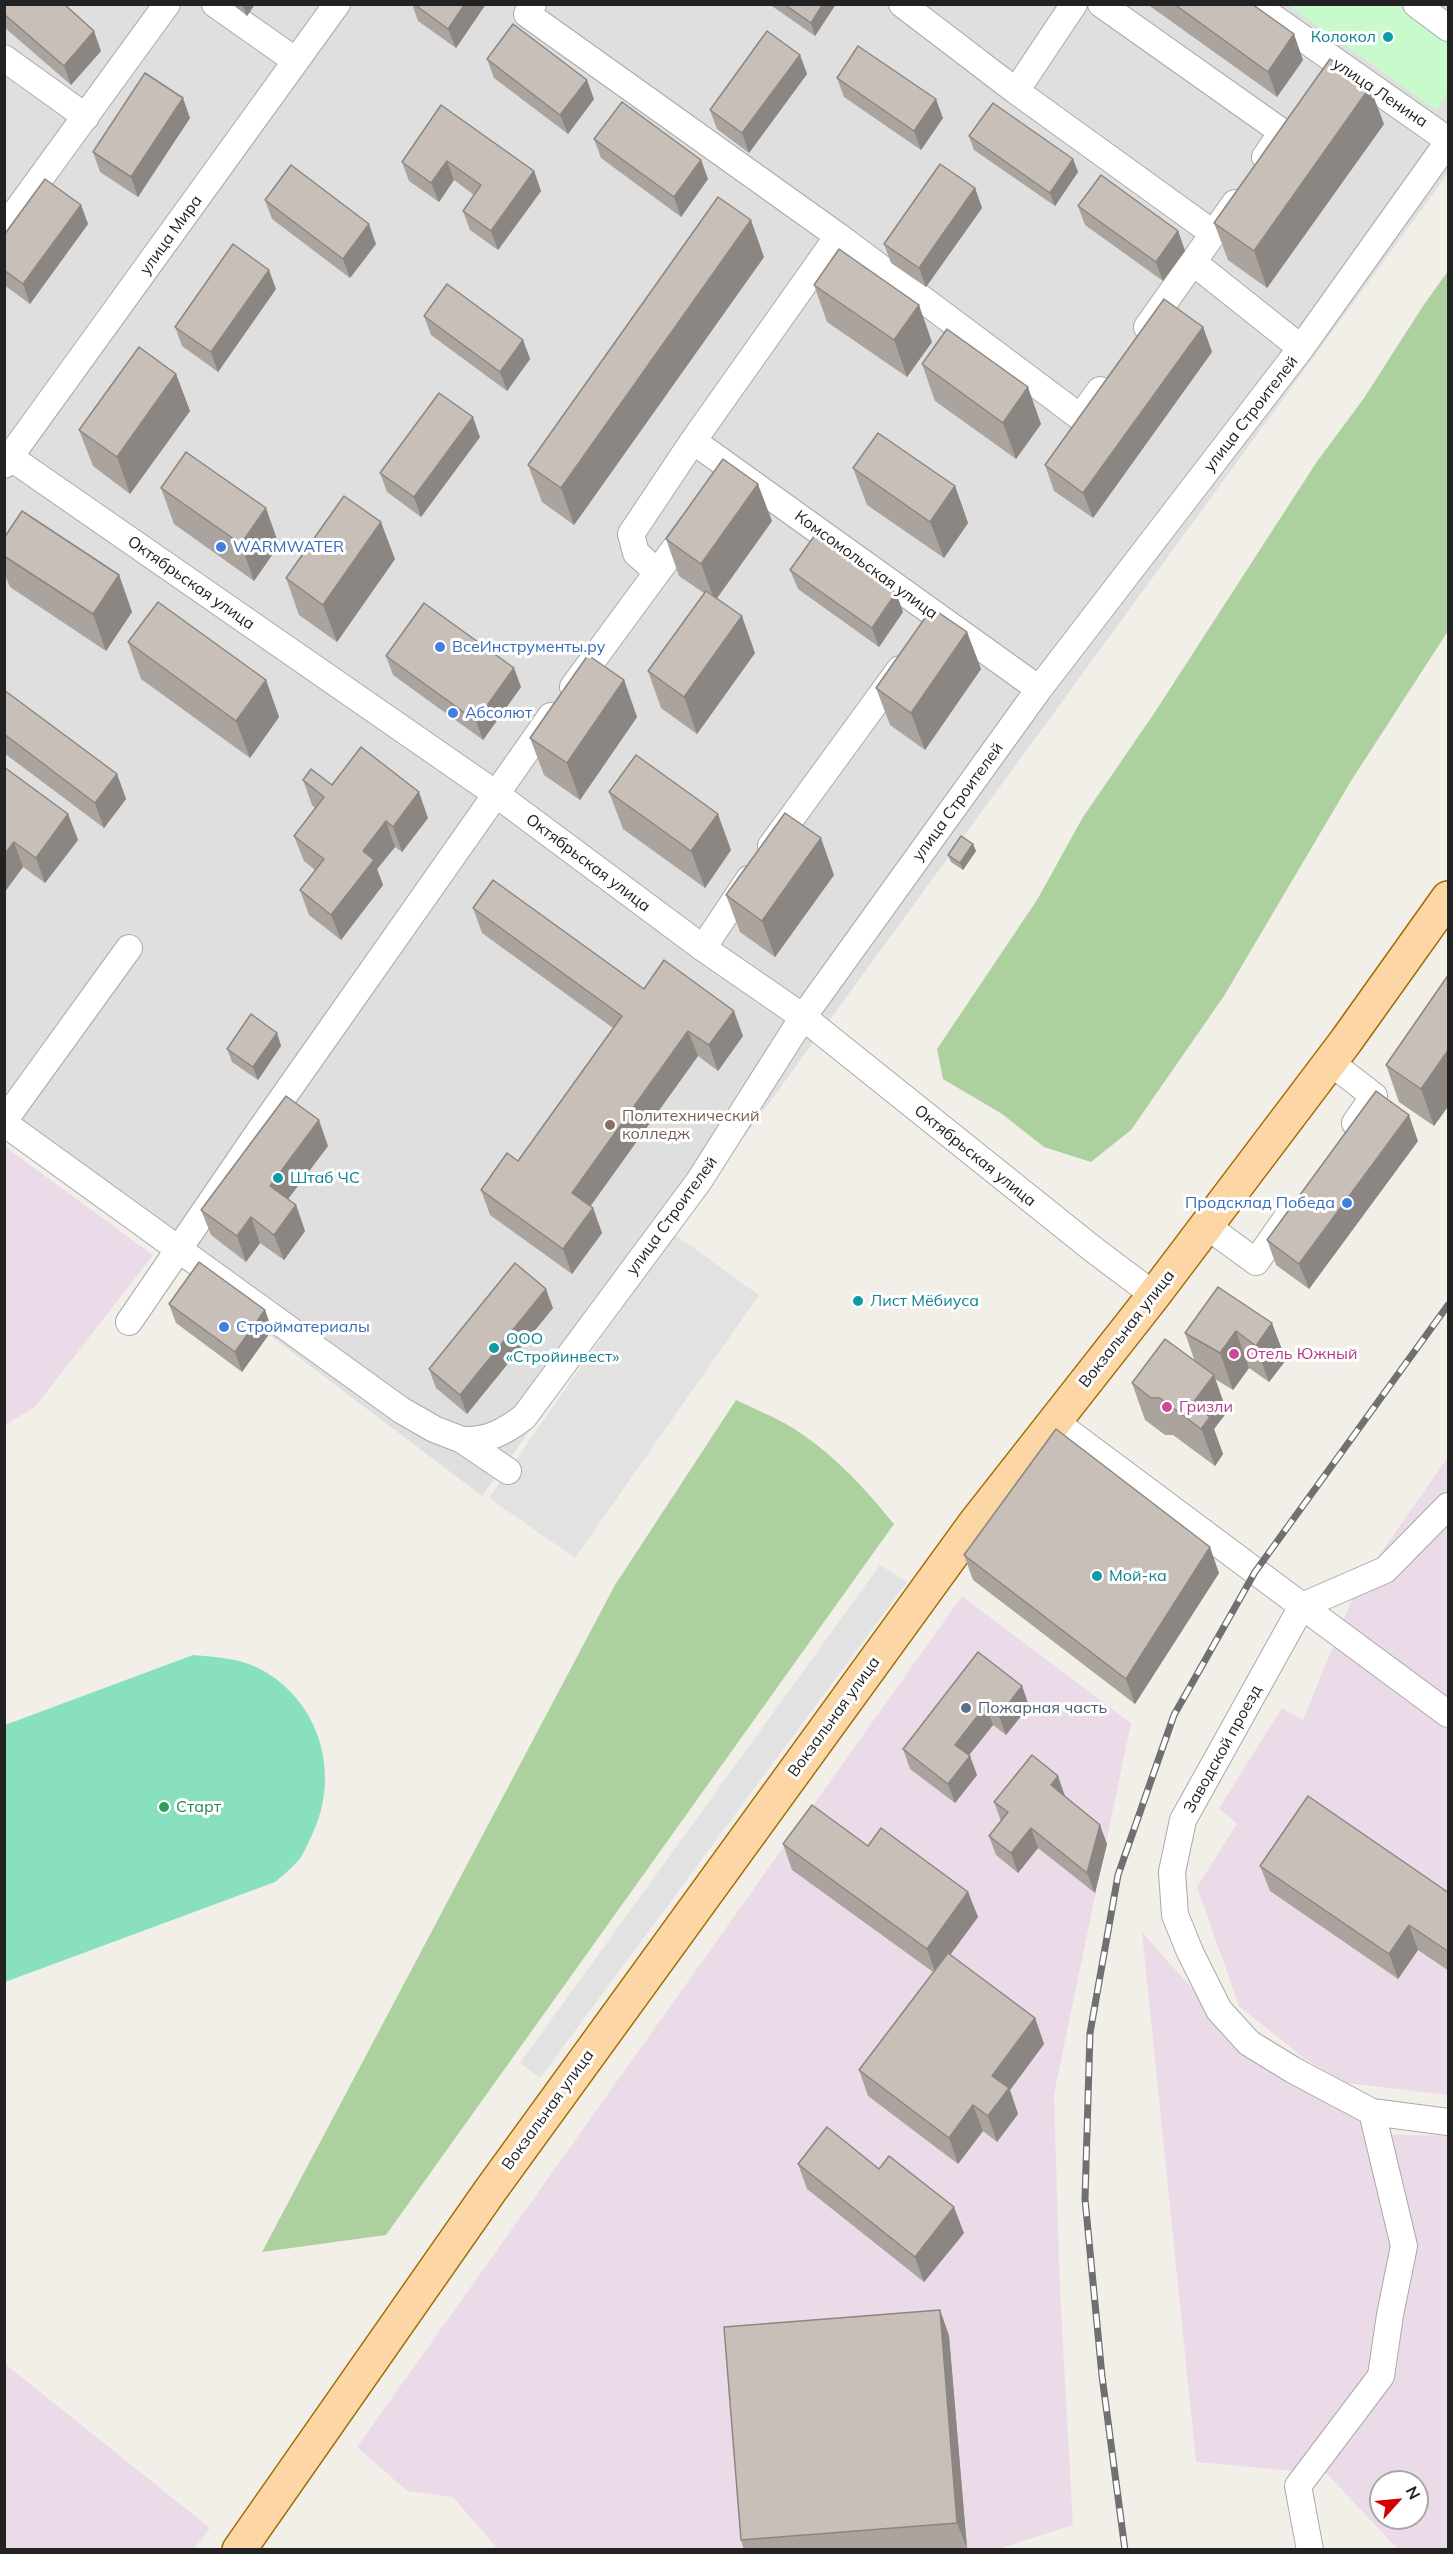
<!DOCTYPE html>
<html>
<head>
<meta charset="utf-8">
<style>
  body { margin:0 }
  #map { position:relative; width:1453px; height:2554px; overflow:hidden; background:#f2efe9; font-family:Mulish,sans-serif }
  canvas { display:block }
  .frame { position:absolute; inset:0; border:6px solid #222; pointer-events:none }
  .north { position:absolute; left:1369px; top:2470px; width:60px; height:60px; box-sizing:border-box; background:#fff; border:2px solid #a7a7a7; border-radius:50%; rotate:63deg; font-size:16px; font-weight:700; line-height:24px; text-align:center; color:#222 }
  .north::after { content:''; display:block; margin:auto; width:21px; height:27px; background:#d40000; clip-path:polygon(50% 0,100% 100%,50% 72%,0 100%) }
</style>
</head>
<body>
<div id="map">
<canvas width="1453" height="2554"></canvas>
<div class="frame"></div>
<div class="north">N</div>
</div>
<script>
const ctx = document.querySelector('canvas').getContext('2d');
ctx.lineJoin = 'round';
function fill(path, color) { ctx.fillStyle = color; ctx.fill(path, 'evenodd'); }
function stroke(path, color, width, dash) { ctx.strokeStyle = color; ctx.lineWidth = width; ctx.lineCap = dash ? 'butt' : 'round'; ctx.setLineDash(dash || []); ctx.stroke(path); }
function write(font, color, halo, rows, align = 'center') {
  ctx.font = font + ' Mulish,sans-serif'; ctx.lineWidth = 6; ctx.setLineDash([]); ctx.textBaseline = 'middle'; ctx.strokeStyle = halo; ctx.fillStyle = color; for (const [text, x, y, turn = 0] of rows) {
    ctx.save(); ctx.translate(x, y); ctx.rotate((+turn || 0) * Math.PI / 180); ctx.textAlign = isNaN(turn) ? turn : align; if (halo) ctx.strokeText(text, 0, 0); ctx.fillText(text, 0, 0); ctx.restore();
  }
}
fill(new Path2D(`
  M4 5H1448V173L482 1496 5 1135Z`), '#e0dfdf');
fill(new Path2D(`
  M4 1146 153 1255 35 1407 5 1425Z
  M1448 1457V2095L1347 2083 1305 2059 1239 2006 1197 1887 1237 1824 1219 1808 1282 1708 1303 1720 1357 1587Z
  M962 1596 1131 1723 1054 2094 1060 2291 1073 2525 995 2550 498 2549 453 2497 407 2491 357 2447Z
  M1142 1932 1240 2043 1378 2134 1448 2136V2549H1398L1327 2474 1196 2462ZM1381 2482H1417V2518H1381Z
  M4 2363 210 2528 194 2549H5Z`), '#ebdbe8');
fill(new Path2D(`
  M1448 271V631L1351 781 1224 996 1131 1130 1091 1162 1044 1147 1002 1114 943 1079 937 1049 1037 900 1083 817 1155 712 1316 463 1364 398 1423 306Z
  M736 1400C752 1408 770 1415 786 1424 829 1449 863 1486 894 1524L386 2235 262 2252 615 1585Z`), '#add19e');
fill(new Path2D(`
  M1288 5H1403L1448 38V92L1436 110Z`), '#c8facc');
fill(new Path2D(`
  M193 1655C216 1657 240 1658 260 1669 321 1701 341 1776 312 1835 308 1843 304 1853 299 1860 292 1868 283 1875 275 1882L5 1982V1725Z`), '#88e0be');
fill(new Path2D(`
  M674 1234 759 1295 575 1558 489 1498Z
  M880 1565 907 1582 540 2078 520 2063Z`), '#e2e2e2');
const minor = new Path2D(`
  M215 4 296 61
  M533 4 527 14 838 236 1080 417 1100 390
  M902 4 1016 91
  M1074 4 1016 91 1214 234
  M1101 4 1282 132 1265 157
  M1254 4 1448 140
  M1416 4 1448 28
  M4 58 86 117
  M4 228 167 4
  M1194 263 1301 348
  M1147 327 1235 203
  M693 441 1039 689
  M4 453 496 794 703 948 803 1017 1094 1250 1154 1295
  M4 465 337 4
  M656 571 636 553 631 534 693 441 838 236
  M573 687 692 525
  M771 846 900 669
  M703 948 749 879
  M1330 1062 1374 1096 1355 1123
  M4 1121 129 948
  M4 1123 401 1410 434 1429 462 1440 508 1471
  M1207 1226 1256 1262 1288 1216
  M129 1322 258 1133 551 716
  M1054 1421 1302 1606 1183 1820 1172 1872 1175 1915 1190 1952 1219 2010 1249 2043 1293 2070 1372 2112 1448 2122
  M462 1440C488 1441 504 1432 524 1417L699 1181 803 1017 1039 689 1301 348 1448 142
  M1302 1606 1448 1714
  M1302 1606 1385 1570 1448 1506
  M1310 2550 1298 2486 1381 2376 1390 2315 1404 2246 1372 2112`);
const major = new Path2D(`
  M239 2550 490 2191 975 1523 1154 1295 1346 1041 1448 898`);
stroke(minor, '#a9a9a9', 28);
stroke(major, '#a06b00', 36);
stroke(minor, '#fff', 26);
stroke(major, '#fcd6a4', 33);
const rail = new Path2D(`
  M1125 2550 1102 2376 1085 2199 1090 2033 1118 1875 1174 1715 1255 1572 1448 1305`);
stroke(rail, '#707070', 7);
stroke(rail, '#fff', 4.5, [14]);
fill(new Path2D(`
  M4 4 101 51 71 85 4 27Z
  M232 4H255L247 16Z
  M412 4H486L456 48 418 21Z
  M769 4H836L815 36Z
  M1147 4H1252L1303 60 1277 97Z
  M800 55 807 74 749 153 717 129 710 110Z
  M487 59 594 99 568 134 494 78Z
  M837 78 943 118 921 150 844 97Z
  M441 105 534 171 541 191 498 250 470 230 463 211 474 195 454 180 439 202 409 181 402 162Z
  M190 118 138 197 100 172 93 152Z
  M1384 124 1267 288 1228 260 1214 223Z
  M969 136 1073 159 1078 172 1055 206 974 150Z
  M594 139 701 160 708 179 681 217 601 158Z
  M975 188 982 208 926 287 891 263 884 244Z
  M265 200 376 244 350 278 272 219Z
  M81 205 88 224 30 304 4 285V235Z
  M1078 206 1178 231 1185 251 1163 281 1085 225Z
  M764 257 574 525 542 502 528 465Z
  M814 285 932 342 907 377 827 322Z
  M276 289 218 372 182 346 175 327Z
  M424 316 523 340 530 359 507 391 431 335Z
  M1203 327 1212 352 1093 518 1054 491 1045 465Z
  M922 364 1041 424 1016 459 935 401Z
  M176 374 190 411 130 494 93 466 79 430Z
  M480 437 421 517 387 492 380 473Z
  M853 468 955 486 968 523 944 558 867 505Z
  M161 488 279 545 254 581 174 524Z
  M772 521 717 598 755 653 697 734 661 708 648 671 704 593 679 576 666 539Z
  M4 538 119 575 132 612 106 651 10 587 4 573Z
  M395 559 337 642 299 615 286 578Z
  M790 570 896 593 903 612 879 647 798 589Z
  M967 632 981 669 925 750 890 725 876 688Z
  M128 642 266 680 279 717 250 758 141 679Z
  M386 656 514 668 521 687 483 740 393 675Z
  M624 680 637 717 580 800 544 775 530 738Z
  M4 690 117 774 126 799 104 828 4 753Z
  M4 767 68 814 78 840 45 883 23 867 4 893Z
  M303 780 332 785 428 818 402 852 395 847 377 869 383 885 341 940 309 915 300 890 315 870 304 861 294 836 315 808 312 805Z
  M609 792 731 850 705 888 623 829Z
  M973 844 976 851 963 870 951 862 948 855Z
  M834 875 775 957 740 932 726 895Z
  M473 908 743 1036 718 1071 698 1056 590 1206 593 1208 602 1233 572 1274 490 1215 481 1190 518 1161 613 1028 482 933Z
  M1449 974V1105L1434 1126 1399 1102 1386 1065Z
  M277 1033 281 1046 258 1080 232 1062 227 1049Z
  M1418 1141 1309 1289 1276 1265 1267 1240Z
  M328 1146 288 1199 296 1205 305 1231 284 1260 260 1243 246 1262 211 1235 201 1210Z
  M1218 1287 1286 1360 1269 1382 1249 1368 1233 1390 1215 1379 1227 1412 1214 1429 1223 1454 1215 1466 1173 1435H1165L1145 1420 1132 1383 1195 1362 1185 1333Z
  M169 1304 265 1310 272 1330 242 1372 176 1323Z
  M553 1308 467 1414 436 1388 429 1369Z
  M964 1555 1219 1573 1135 1704 973 1580Z
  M1022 1686 1029 1706 1006 1735 993 1725 969 1755 977 1775 955 1803 910 1769 903 1749Z
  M1064 1796 1107 1844 1095 1893 1038 1848 1018 1873 996 1855 989 1836 1001 1821 994 1802 1065 1796Z
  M783 1844 868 1846 968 1892 978 1917 950 1955 1035 2018 1044 2044 1010 2090 1018 2114 997 2142 983 2131 958 2164 868 2096 859 2070 933 1972 792 1870Z
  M1260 1866 1449 1893V1971L1418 1950 1398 1979 1270 1891Z
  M798 2164 879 2169 964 2233 924 2282 807 2189Z
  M940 2310 949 2336 967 2548 948 2550H744L741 2540Z`), '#aba49e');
fill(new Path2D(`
  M242 4H255L247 16Z
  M465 4H486L456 48 448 29Z
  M823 4H836L815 36 811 23Z
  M94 31 101 51 71 85 64 66Z
  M1294 34 1303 60 1277 97 1268 72Z
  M800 55 807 74 749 153 742 133Z
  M587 80 594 99 568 134 560 115Z
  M1370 87 1384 124 1267 288 1254 251Z
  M183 98 190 118 138 197 131 177Z
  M936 99 943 118 921 150 914 131Z
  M1073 159 1078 172 1055 206 1050 193Z
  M701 160 708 179 681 217 674 197Z
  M447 161 454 180 439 202 431 183Z
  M534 171 541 191 498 250 491 231Z
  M975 188 982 208 926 287 919 268Z
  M81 205 88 224 30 304 23 284Z
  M751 220 764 257 574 525 561 488Z
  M369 224 376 244 350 278 343 259Z
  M1178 231 1185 251 1163 281 1156 262Z
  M269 270 276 289 218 372 211 352Z
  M919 305 932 342 907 377 894 340Z
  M1203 327 1212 352 1093 518 1083 493Z
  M523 340 530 359 507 391 500 372Z
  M176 374 190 411 130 494 117 457Z
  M1028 387 1041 424 1016 459 1003 423Z
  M473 417 480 437 421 517 414 497Z
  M758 484 772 521 715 601 701 564Z
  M955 486 968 523 944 558 930 522Z
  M266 508 279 545 254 581 241 544Z
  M381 522 395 559 337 642 323 605Z
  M119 575 132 612 106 651 93 614Z
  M896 593 903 612 879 647 872 628Z
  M742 616 755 653 697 734 684 697Z
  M967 632 981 669 925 750 911 713Z
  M514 668 521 687 483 740 476 721Z
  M266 680 279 717 250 758 236 721Z
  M624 680 637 717 580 800 567 763Z
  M117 774 126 799 104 828 95 803Z
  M419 792 428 818 402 852 393 827Z
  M68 814 78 840 45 883 36 858Z
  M718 814 731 850 705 888 691 851Z
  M386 821 395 847 377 869 383 885 341 940 331 915 363 851Z
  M821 838 834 875 775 957 762 921Z
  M14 842 23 867 4 893V855Z
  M973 844 976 851 963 870 960 863Z
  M734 1011 743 1036 718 1071 709 1045Z
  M688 1031 698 1056 582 1218 572 1193Z
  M277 1033 281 1046 258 1080 253 1067Z
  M1449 1049V1105L1434 1126 1421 1089Z
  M1409 1115 1418 1141 1309 1289 1299 1264Z
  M319 1120 328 1146 279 1211 270 1186Z
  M296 1205 305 1231 284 1260 274 1235Z
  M593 1208 602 1233 572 1274 563 1249Z
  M251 1217 260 1243 246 1262 237 1236Z
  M546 1289 553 1308 467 1414 460 1395Z
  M265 1310 272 1330 242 1372 235 1352Z
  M1272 1323 1286 1360 1269 1382 1256 1346Z
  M1236 1331 1249 1368 1233 1390 1220 1353Z
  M1214 1375 1227 1412 1214 1429 1223 1454 1215 1466 1192 1404Z
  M1210 1547 1219 1573 1135 1704 1126 1679Z
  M1022 1686 1029 1706 1006 1735 999 1716Z
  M986 1705 993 1725 962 1764 955 1745Z
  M970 1756 977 1775 955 1803 948 1784Z
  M1058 1776 1065 1796 1058 1805 1051 1785Z
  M1100 1825 1107 1844 1095 1893 1087 1873Z
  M1031 1828 1038 1848 1018 1873 1011 1853Z
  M968 1892 978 1917 936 1974 927 1949Z
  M1409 1925 1418 1950 1398 1979 1389 1954Z
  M1035 2018 1044 2044 1010 2090 1018 2114 997 2142 988 2116 992 2076Z
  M973 2105 983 2131 958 2164 949 2138Z
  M954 2207 964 2233 924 2282 915 2257Z
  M940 2310 949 2336 967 2548 957 2523Z`), '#8b8681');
const building = new Path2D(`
  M4 4H64L94 31 64 66 4 14Z
  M414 4H465L448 29Z
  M784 4H823L811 23Z
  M1174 4H1252L1294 34 1268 72Z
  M513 24 587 80 560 115 487 59Z
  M767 31 800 55 742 133 710 110Z
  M858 46 936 99 914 131 837 78Z
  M1330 59 1370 87 1254 251 1214 223Z
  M145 73 183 98 131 177 93 152Z
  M622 102 701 160 674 197 594 139Z
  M993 103 1073 159 1050 193 969 136Z
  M441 105 534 171 491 231 463 211 481 185 447 161 431 183 402 162Z
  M940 164 975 188 919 268 884 244Z
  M291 165 369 224 343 259 265 200Z
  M1101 175 1178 231 1156 262 1078 206Z
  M45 179 81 205 23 284 4 270V235Z
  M718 197 751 220 561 488 528 465Z
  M233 244 269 270 211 352 175 327Z
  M839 249 919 305 894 340 814 285Z
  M447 284 523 340 500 372 424 316Z
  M1164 299 1203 327 1083 493 1045 465Z
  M947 329 1028 387 1003 423 922 364Z
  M139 347 176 374 117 457 79 430Z
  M439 393 473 417 414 497 380 473Z
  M878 433 955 486 930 522 853 468Z
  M186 452 266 508 241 544 161 488Z
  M723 459 758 484 701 564 666 539Z
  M344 496 381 522 323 605 286 578Z
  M22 511 119 575 93 614 4 556V538Z
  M815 535 896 593 872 628 790 570Z
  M706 591 742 616 684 697 648 671Z
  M158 602 266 680 236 721 128 642Z
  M424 603 514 668 476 721 386 656Z
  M932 608 967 632 911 713 876 688Z
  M588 655 624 680 567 763 530 738Z
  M4 690 117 774 95 803 4 734Z
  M361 747 419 792 393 827 386 821 363 851 374 860 331 915 300 890 324 859 294 836 324 797 303 780 311 769 332 785Z
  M636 755 718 814 691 851 609 792Z
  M4 767 68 814 36 858 14 842 4 855Z
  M785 813 821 838 762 921 726 895Z
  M961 836 973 844 960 863 948 855Z
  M493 880 644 989 664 960 734 1011 709 1045 688 1031 572 1193 593 1208 563 1249 481 1190 507 1153 518 1161 622 1016 473 908Z
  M1449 974V1049L1421 1089 1386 1065Z
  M251 1014 277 1033 253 1067 227 1049Z
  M1376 1091 1409 1115 1299 1264 1267 1240Z
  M286 1096 319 1120 270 1186 296 1205 274 1235 251 1217 237 1236 201 1210Z
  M199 1262 265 1310 235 1352 169 1304Z
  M515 1263 546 1289 460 1395 429 1369Z
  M1218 1287 1272 1323 1256 1346 1236 1331 1220 1353 1185 1333Z
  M1165 1339 1214 1375 1192 1404 1210 1417 1201 1429 1160 1398H1151L1132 1383Z
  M1056 1429 1210 1547 1126 1679 964 1555Z
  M978 1652 1022 1686 999 1716 986 1705 955 1745 970 1756 948 1784 903 1749Z
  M1032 1755 1058 1776 1051 1785 1100 1825 1087 1873 1031 1828 1011 1853 989 1836 1008 1812 994 1802Z
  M1308 1796 1449 1893V1952L1409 1925 1389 1954 1260 1866Z
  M812 1805 868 1846 881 1828 968 1892 927 1949 783 1844Z
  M948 1953 1035 2018 992 2076 1009 2088 988 2116 973 2105 949 2138 859 2070Z
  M827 2127 879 2169 889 2156 954 2207 915 2257 798 2164Z
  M940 2310 957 2523 741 2540 724 2327Z`);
fill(building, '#c7bfb8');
stroke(building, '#8b8681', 1.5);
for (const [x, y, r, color] of [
  [1388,37,6,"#0f9aa8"],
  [221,547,6,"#3f7fe0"],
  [440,647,6,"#3f7fe0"],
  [453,713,6,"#3f7fe0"],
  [610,1125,6,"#8d6e63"],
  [278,1178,6,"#0f9aa8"],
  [1347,1203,6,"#3f7fe0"],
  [858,1301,6,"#0f9aa8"],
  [224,1327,6,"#3f7fe0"],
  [494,1348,6,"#0f9aa8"],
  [1234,1354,6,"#d1479c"],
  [1167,1407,6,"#d1479c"],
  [1097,1576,6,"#0f9aa8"],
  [966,1708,6,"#5c6f8a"],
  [164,1807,6,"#2e9e5b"]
]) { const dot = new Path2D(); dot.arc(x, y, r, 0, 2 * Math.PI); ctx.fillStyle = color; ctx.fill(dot); stroke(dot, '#fff', 2); }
write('16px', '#0d838f', '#fff', [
  ["Колокол",1376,37,"right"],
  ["Штаб ЧС",290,1178],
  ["Лист Мёбиуса",870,1301],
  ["ООО",506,1339],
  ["«Стройинвест»",506,1357],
  ["Мой-ка",1109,1576]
], 'left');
write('16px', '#222', '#fff', [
  ["улица Ленина",1380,93,34],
  ["улица Мира",171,235,-54],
  ["улица Строителей",1251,414,-52],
  ["Комсомольская улица",866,565,36],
  ["Октябрьская улица",191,583,35],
  ["улица Строителей",958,802,-54],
  ["Октябрьская улица",588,863,37],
  ["Октябрьская улица",975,1156,39],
  ["улица Строителей",672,1216,-54],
  ["Вокзальная улица",1127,1329,-52],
  ["Вокзальная улица",834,1717,-54],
  ["Заводской проезд",1223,1749,-61],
  ["Вокзальная улица",548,2110,-54]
]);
write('16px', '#366cbe', '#fff', [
  ["WARMWATER",233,547],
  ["ВсеИнструменты.ру",452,647],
  ["Абсолют",465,713],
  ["Продсклад Победа",1335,1203,"right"],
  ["Стройматериалы",236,1327]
], 'left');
write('16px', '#785e54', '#fff', [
  ["Политехнический",622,1116],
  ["колледж",622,1134]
], 'left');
write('16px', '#b23c85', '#fff', [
  ["Отель Южный",1246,1354],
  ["Гризли",1179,1407]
], 'left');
write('16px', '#4e5e75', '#fff', [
  ["Пожарная часть",978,1708]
], 'left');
write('16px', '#27864d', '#fff', [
  ["Старт",176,1807]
], 'left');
</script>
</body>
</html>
